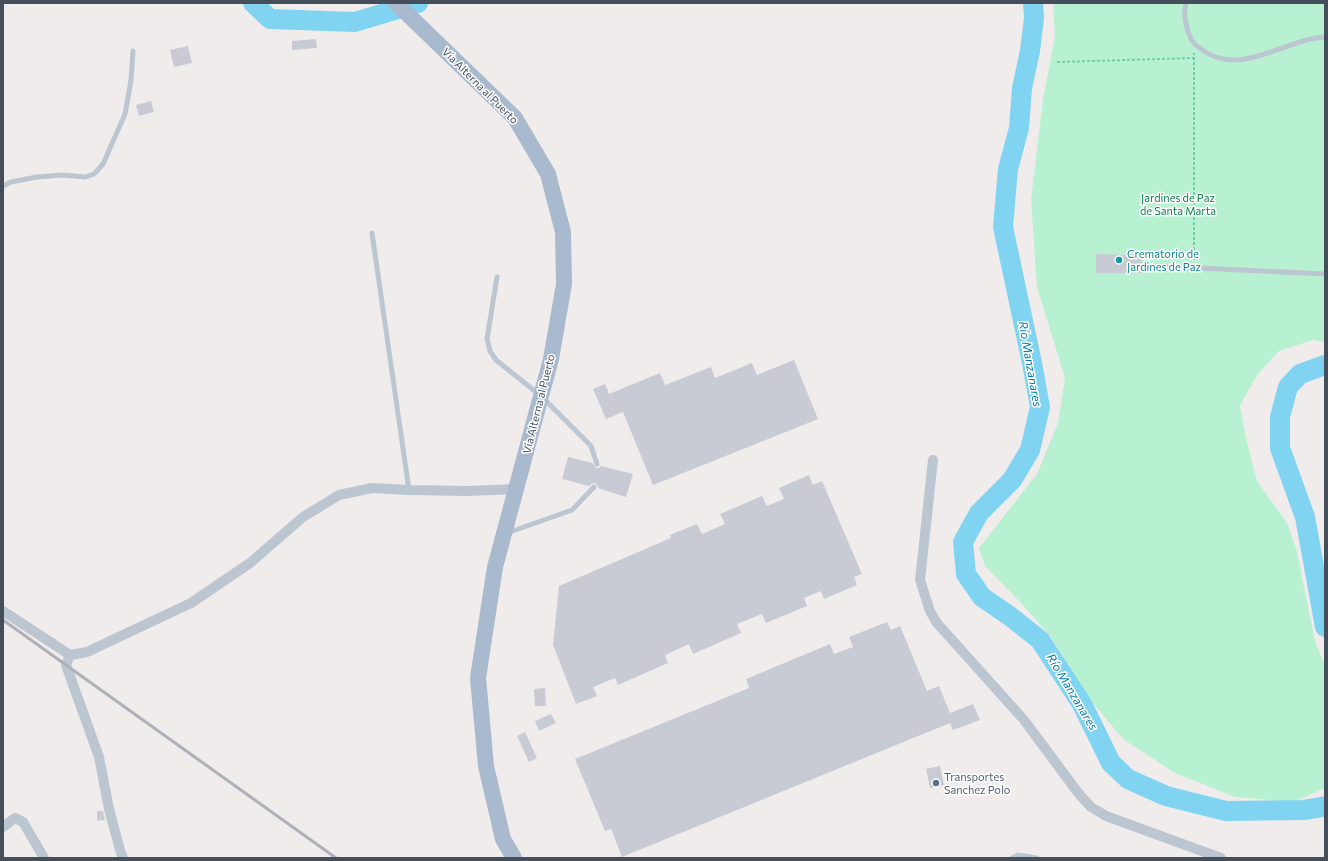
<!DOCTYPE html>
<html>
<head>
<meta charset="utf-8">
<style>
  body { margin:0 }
  #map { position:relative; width:1328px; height:861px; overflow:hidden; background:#f0ecec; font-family:Commissioner,sans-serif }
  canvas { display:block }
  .frame { position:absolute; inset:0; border:4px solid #444f5b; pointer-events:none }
</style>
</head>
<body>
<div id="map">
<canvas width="1328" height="861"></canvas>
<div class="frame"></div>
</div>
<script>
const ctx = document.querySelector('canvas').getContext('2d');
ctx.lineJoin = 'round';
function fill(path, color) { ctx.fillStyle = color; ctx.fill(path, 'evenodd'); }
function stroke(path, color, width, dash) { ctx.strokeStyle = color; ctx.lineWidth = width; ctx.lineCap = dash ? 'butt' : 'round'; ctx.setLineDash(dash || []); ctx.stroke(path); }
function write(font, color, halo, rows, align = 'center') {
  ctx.font = font + ' Commissioner,sans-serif'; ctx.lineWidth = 3; ctx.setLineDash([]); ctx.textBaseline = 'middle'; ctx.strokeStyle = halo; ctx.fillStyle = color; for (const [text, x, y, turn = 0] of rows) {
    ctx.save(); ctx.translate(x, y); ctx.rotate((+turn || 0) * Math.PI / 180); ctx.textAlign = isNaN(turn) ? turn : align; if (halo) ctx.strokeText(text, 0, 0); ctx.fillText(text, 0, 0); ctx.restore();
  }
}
fill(new Path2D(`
  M1053 3H1325V342L1313 340 1279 351 1257 375 1240 406 1246 438 1257 481 1287 523 1297 552 1315 641 1325 666V788L1293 802 1235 797 1175 773 1123 739 1088 697 1051 637 1021 603 985 566 979 548 1037 474 1058 423 1065 378 1037 287 1031 199 1043 100 1055 35Z`), '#b7f1d1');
stroke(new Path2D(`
  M253 3 270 19 355 22 418 3
  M1033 3 1034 18 1030 51 1022 88 1019 128 1008 169 1003 227 1032 363 1040 407 1030 450 1012 480 979 513 963 542 966 574 982 597 1011 617 1040 640 1082 704 1111 763 1128 779 1166 796 1226 811 1303 810 1322 807 1325 806
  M1325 365 1300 374 1288 387 1280 417V448L1305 517 1325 627`), '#81d4f1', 20);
fill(new Path2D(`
  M316 39 317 48 292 50V41Z
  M188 46 192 63 174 67 170 50Z
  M151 101 154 112 139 116 136 105Z
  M1096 254 1142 255V273H1096Z
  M794 360 818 419 653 485 623 412 606 419 593 389 605 384 609 394 660 373 665 385 711 367 715 378 752 363 757 375Z
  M568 457 593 463 596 468H599L601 466 633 474 626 497 598 488V486L595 483H593L589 486 562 479Z
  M809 475 813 485 822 481 862 574 854 577 857 585 824 599 821 591 804 598 807 606 766 623 762 614 737 624 741 633 693 654 689 644 665 655 668 663 618 685 615 678 593 687 597 696 576 704 553 645 559 586 671 538 670 535 697 524 702 534 725 524 720 514 762 496 767 506 784 499 779 488Z
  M887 622 891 630 900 626 927 691 939 686 950 713 973 704 980 720 953 730 950 723 622 857 611 829 605 831 575 759 749 688 746 679 830 644 834 654 853 647 849 637Z
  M545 688 546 706H535L534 689Z
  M551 714 556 723 539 731 535 721Z
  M525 732 537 758 529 762 517 736Z
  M940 766 944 785 930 788 926 769Z
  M97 811H103L105 820 97 821Z`), '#c8cbd3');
stroke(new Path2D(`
  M1057 62 1194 58
  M1194 260V53
  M1142 265H1149`), '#6dd1a5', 2, [3, 2]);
stroke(new Path2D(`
  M1186 3C1183 15 1186 28 1191 39 1194 45 1198 47 1204 51 1242 77 1285 39 1325 37
  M3 186 11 182 37 177 62 175 85 177 94 174 103 164 125 114 131 80 133 51
  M372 233 409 490
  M1157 266 1325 274
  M497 277 487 339 490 351 496 360 541 396 591 446 597 464
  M507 533 572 510 594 487
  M1012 858 1018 855 1037 858`), '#bcc6d0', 5);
stroke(new Path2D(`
  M933 460 920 580 930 611 937 623 1024 720 1079 794 1091 807 1106 816 1221 858
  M3 611 70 655 87 652 191 603 250 563 303 517 339 495 372 488 409 490 467 491 517 489
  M70 655 66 665 99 757 109 809 120 850 123 858
  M3 827 15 818 23 822 44 858`), '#bcc6d0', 10);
stroke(new Path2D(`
  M396 3 515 118 548 174 563 232 564 284 551 359 495 567 478 678 486 766 503 839 514 858`), '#aabace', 16);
stroke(new Path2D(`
  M3 620 336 858`), '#aeb1b8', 3);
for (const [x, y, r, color] of [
  [1119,260,4,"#0f9aa8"],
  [936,783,4,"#5c6f8a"]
]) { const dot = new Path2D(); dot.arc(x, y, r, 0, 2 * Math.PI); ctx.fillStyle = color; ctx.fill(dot); stroke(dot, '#fff', 1.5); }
write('11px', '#444f5b', '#fff', [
  ["Vía Alterna al Puerto",480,86,45],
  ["Vía Alterna al Puerto",539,404,-76]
]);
write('11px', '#10804f', '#fff', [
  ["Jardines de Paz",1178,198],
  ["de Santa Marta",1178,211]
]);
write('11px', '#0d838f', '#fff', [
  ["Crematorio de",1127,254],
  ["Jardines de Paz",1127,267]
], 'left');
write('11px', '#4e5e75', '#fff', [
  ["Transportes",944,777],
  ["Sanchez Polo",944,790]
], 'left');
write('italic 12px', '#047ba7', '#fff', [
  ["Río Manzanares",1030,364,80],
  ["Río Manzanares",1072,692,59]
]);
</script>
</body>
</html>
